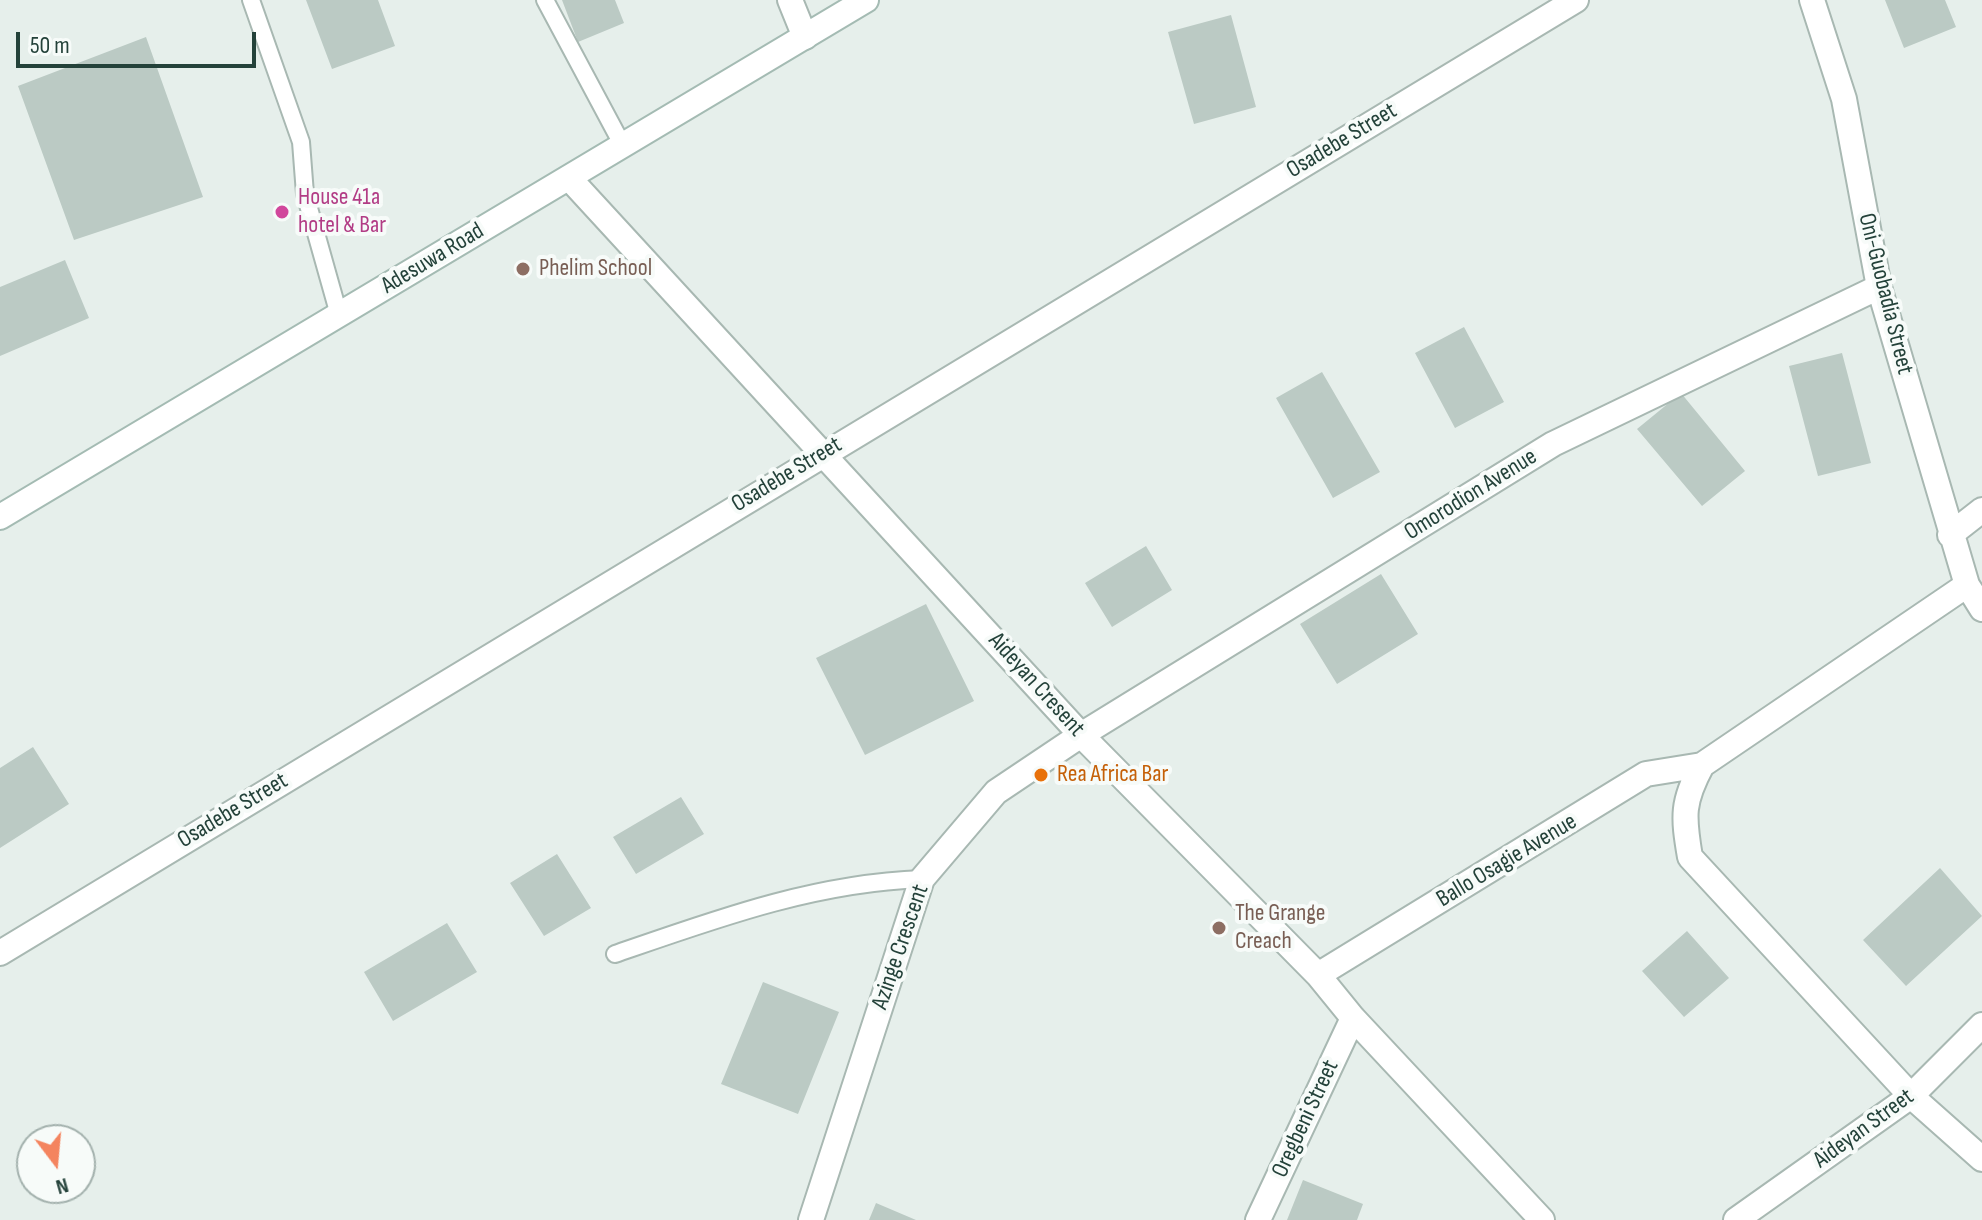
<!DOCTYPE html>
<html>
<head>
<meta charset="utf-8">
<style>
  body { margin:0 }
  #map { position:relative; width:1982px; height:1220px; overflow:hidden; background:#e6efeb; font-family:"Sofia Sans Condensed",sans-serif }
  canvas { display:block }
  .north { position:absolute; left:16px; top:1124px; width:80px; height:80px; box-sizing:border-box; background:#f7fbf9; border:2px solid #a3b1ad; border-radius:50%; rotate:164deg; font-size:22px; font-weight:700; line-height:32px; text-align:center; color:#24423a }
  .north::after { content:''; display:block; margin:auto; width:28px; height:36px; background:#f4845f; clip-path:polygon(50% 0,100% 100%,50% 72%,0 100%) }
  .scale { position:absolute; left:16px; top:32px; width:240px; height:36px; box-sizing:border-box; border:4px solid #24423a; border-top:0; padding-left:10px; font-size:24px; line-height:28px; white-space:nowrap; color:#24423a; -webkit-text-stroke:6px #f7fbf9; paint-order:stroke }
</style>
</head>
<body>
<div id="map">
<canvas width="1982" height="1220"></canvas>
<div class="north">N</div>
<div class="scale">50 m</div>
</div>
<script>
const ctx = document.querySelector('canvas').getContext('2d');
ctx.lineJoin = 'round';
function fill(path, color) { ctx.fillStyle = color; ctx.fill(path, 'evenodd'); }
function stroke(path, color, width, dash) { ctx.strokeStyle = color; ctx.lineWidth = width; ctx.lineCap = dash ? 'butt' : 'round'; ctx.setLineDash(dash || []); ctx.stroke(path); }
function write(font, color, halo, rows, align = 'center') {
  ctx.font = font + ' "Sofia Sans Condensed",sans-serif'; ctx.lineWidth = 8; ctx.setLineDash([]); ctx.textBaseline = 'middle'; ctx.strokeStyle = halo; ctx.fillStyle = color; for (const [text, x, y, turn = 0] of rows) {
    ctx.save(); ctx.translate(x, y); ctx.rotate((+turn || 0) * Math.PI / 180); ctx.textAlign = isNaN(turn) ? turn : align; if (halo) ctx.strokeText(text, 0, 0); ctx.fillText(text, 0, 0); ctx.restore();
  }
}
fill(new Path2D(`
  M306 0H378L395 46 332 69Z
  M562 0H615L624 23 578 42Z
  M1885 0H1945L1956 27 1904 48Z
  M1231 15 1256 107 1194 124 1168 32Z
  M146 37 203 197 74 240 18 86Z
  M65 260 89 318 0 356V287Z
  M1464 327 1504 402 1455 428 1415 353Z
  M1842 353 1871 463 1818 476 1789 366Z
  M1322 372 1380 472 1333 498 1276 398Z
  M1681 393 1745 471 1702 506 1637 429Z
  M1146 546 1172 590 1112 627 1085 583Z
  M1381 574 1418 634 1337 684 1300 624Z
  M926 604 974 701 865 755 816 658Z
  M33 747 69 804 0 848V768Z
  M681 797 704 834 636 874 613 837Z
  M557 854 591 908 544 936 510 883Z
  M1940 868 1982 916 1906 986 1863 940Z
  M447 923 477 972 393 1021 364 972Z
  M1687 931 1729 978 1684 1017 1642 971Z
  M763 982 839 1012 798 1114 721 1084Z
  M1303 1180 1363 1204 1357 1220H1287Z
  M876 1203 916 1220H869Z`), '#bbcac4');
const lane = new Path2D(`
  M251 0 301 142 305 194 339 315
  M545 0 623 146
  M615 954C716 919 814 883 922 879`);
const street = new Path2D(`
  M790 0 805 37
  M1812 0 1844 99 1879 287 1967 585
  M569 178 1081 735 1318 975 1353 1018 1542 1220
  M1950 535 1982 510
  M1982 609 1967 585 1702 765C1682 802 1683 816 1690 857L1911 1096 1982 1159
  M0 953 1576 0
  M1318 975 1646 774 1702 765
  M811 1220 922 879 996 792 1081 735 1553 444 1879 287
  M1258 1220 1353 1018
  M1736 1220 1911 1096 1982 1025`);
const secondary = new Path2D(`
  M0 517 866 0`);
stroke(lane, '#a8b8b2', 20);
stroke(street, '#a8b8b2', 28);
stroke(secondary, '#a4bbb3', 28);
stroke(lane, '#fff', 16);
stroke(street, '#fff', 24);
stroke(secondary, '#fff', 24);
for (const [x, y, r, color] of [
  [282,212,8,"#d1479c"],
  [523,269,8,"#8d6e63"],
  [1041,775,8,"#e8710a"],
  [1219,928,8,"#8d6e63"]
]) { const dot = new Path2D(); dot.arc(x, y, r, 0, 2 * Math.PI); ctx.fillStyle = color; ctx.fill(dot); stroke(dot, '#f7fbf9', 3); }
write('24px', '#24423a', '#f7fbf9', [
  ["Osadebe Street",1342,141,-31],
  ["Adesuwa Road",433,259,-31],
  ["Oni-Guobadia Street",1885,294,76],
  ["Osadebe Street",787,475,-31],
  ["Omorodion Avenue",1471,495,-32],
  ["Aideyan Cresent",1036,685,48],
  ["Osadebe Street",233,811,-31],
  ["Ballo Osagie Avenue",1507,861,-31],
  ["Azinge Crescent",901,947,-71],
  ["Oregbeni Street",1306,1119,-65],
  ["Aideyan Street",1864,1129,-36]
]);
write('24px', '#b23c85', '#f7fbf9', [
  ["House 41a",298,198],
  ["hotel & Bar",298,226]
], 'left');
write('24px', '#785e54', '#f7fbf9', [
  ["Phelim School",539,269],
  ["The Grange",1235,914],
  ["Creach",1235,942]
], 'left');
write('24px', '#c56008', '#f7fbf9', [
  ["Rea Africa Bar",1057,775]
], 'left');
</script>
</body>
</html>
